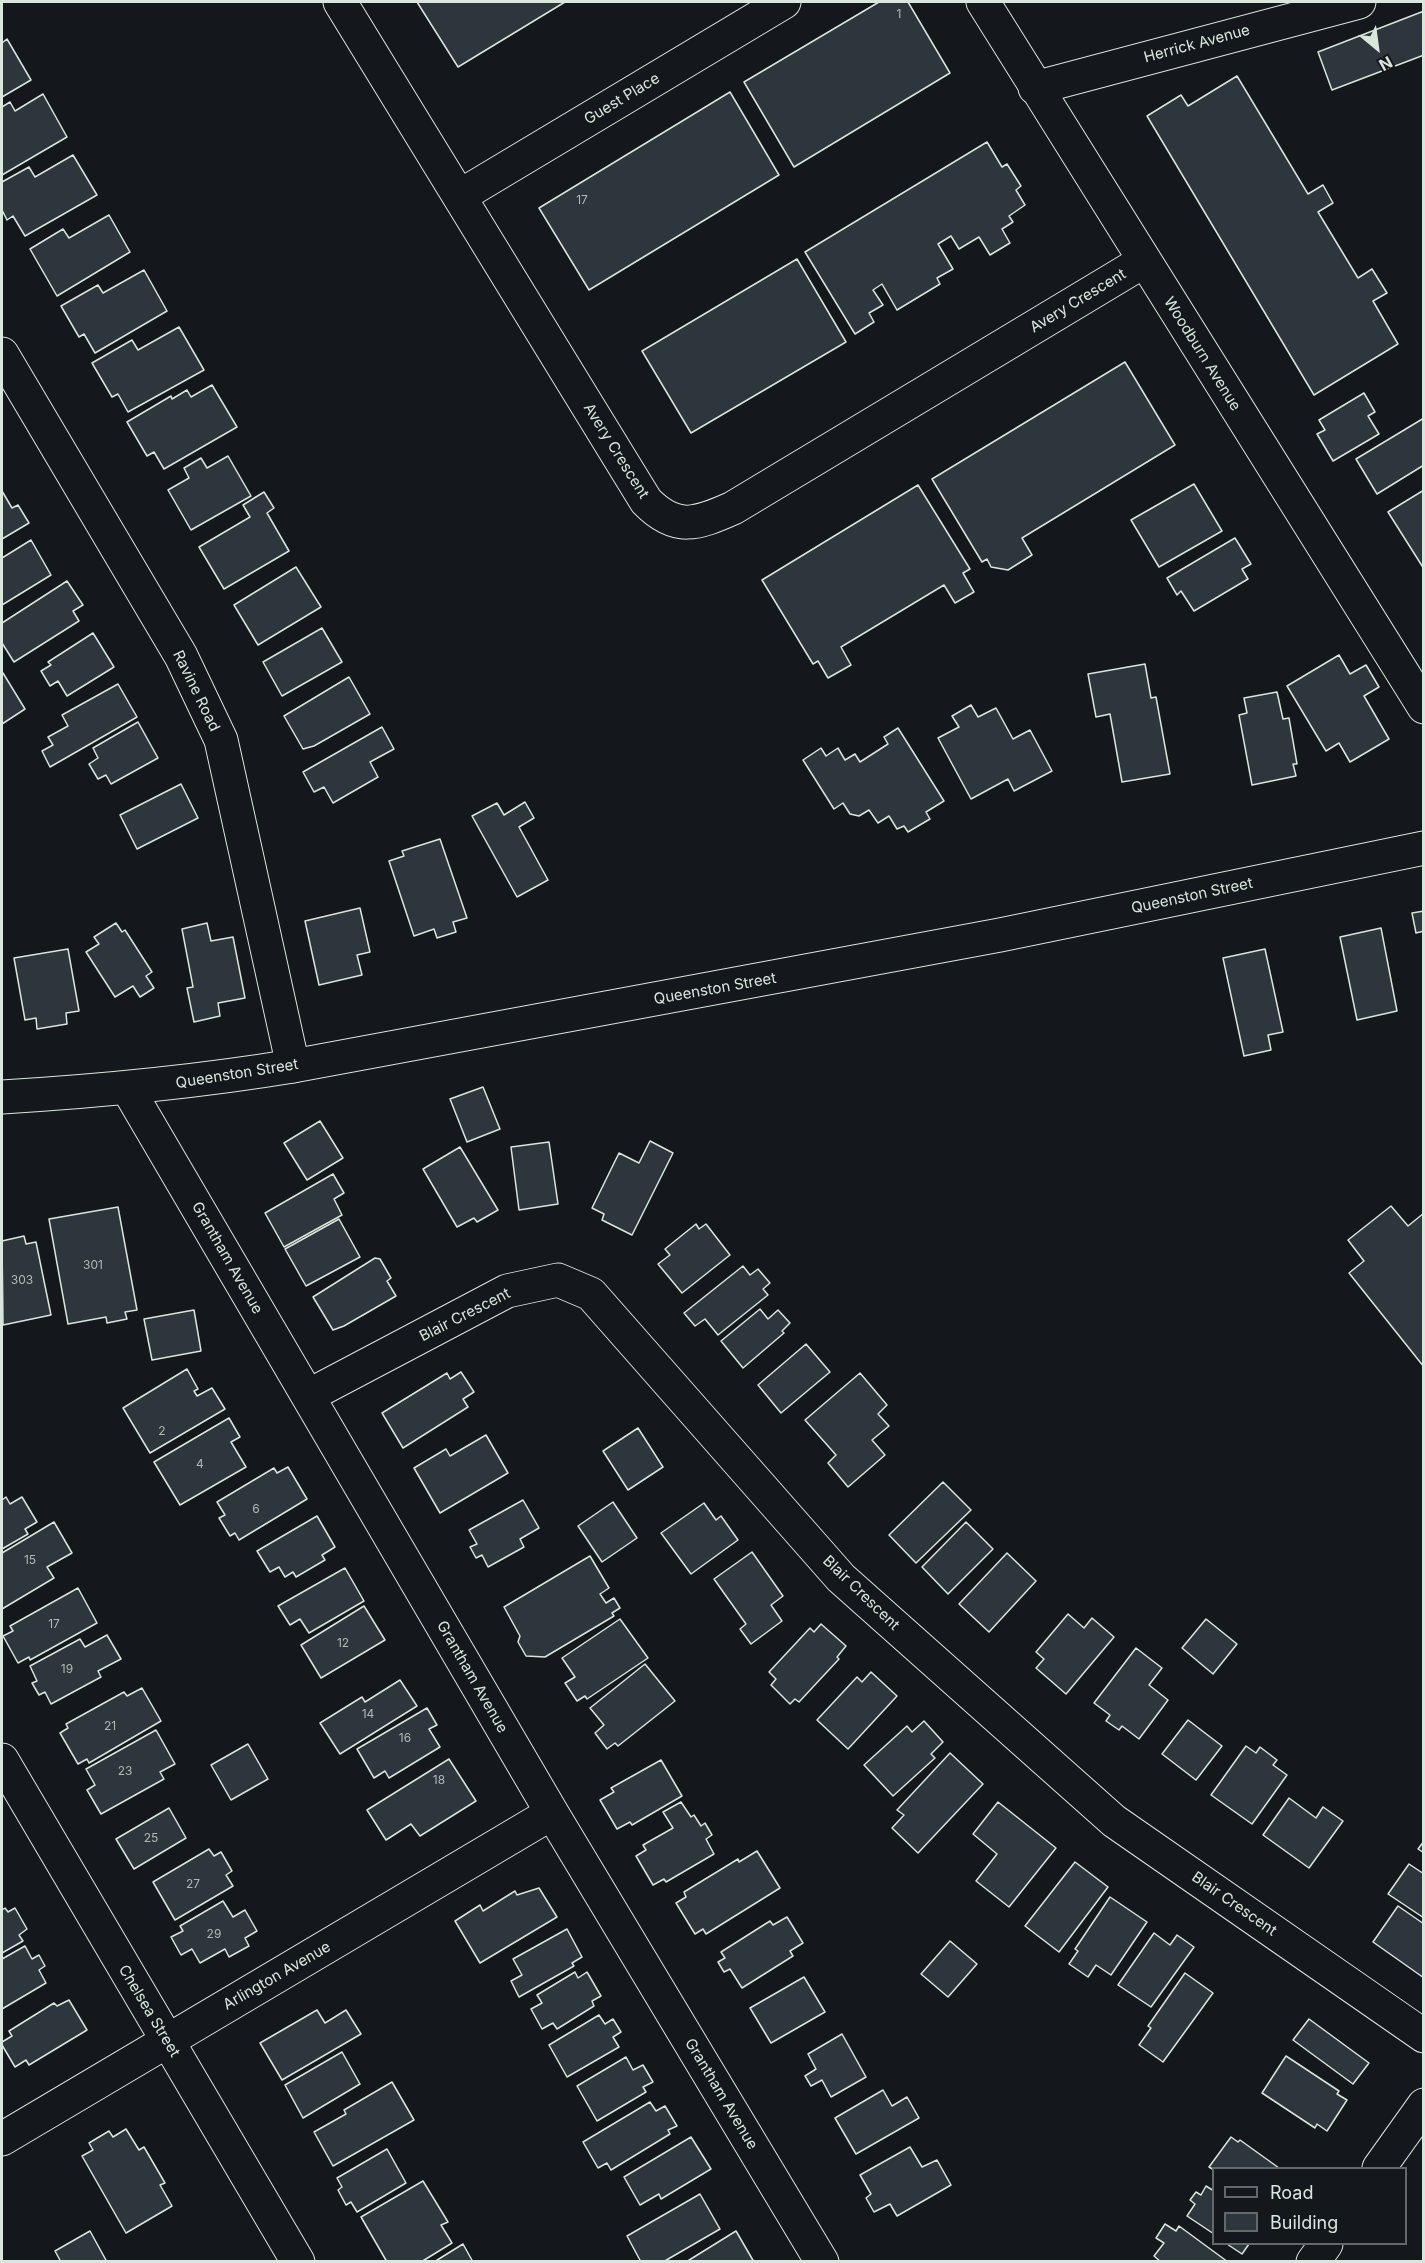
<!DOCTYPE html>
<html>
<head>
<meta charset="utf-8">
<style>
  body { margin:0 }
  #map { position:relative; width:1425px; height:2263px; overflow:hidden; background:#14181c; font-family:Inter,sans-serif }
  canvas { display:block }
  .frame { position:absolute; inset:0; border:3px solid #d8e6dc; pointer-events:none }
  .legend { position:absolute; left:1212px; top:2167px; width:195px; height:78px; box-sizing:border-box; background:#14181c; border:2px solid #626a69; margin:0; padding:8px 10px; list-style:none; font-size:18px; color:#d8e6dc }
  .legend li { display:flex; align-items:center; gap:12px; height:30px }
  .legend b { width:30px; border:2px solid #626a69 }
  .north { position:absolute; left:1347px; top:18px; width:60px; height:60px; -webkit-text-stroke:4px #14181c; paint-order:stroke; rotate:151deg; font-size:16px; font-weight:700; line-height:24px; text-align:center; color:#d8e6dc }
  .north::after { content:''; display:block; margin:auto; width:21px; height:27px; background:#d8e6dc; clip-path:polygon(50% 0,100% 100%,50% 72%,0 100%) }
</style>
</head>
<body>
<div id="map">
<canvas width="1425" height="2263"></canvas>
<div class="frame"></div>
<ul class="legend">
<li><b style="height:8px;background:#14181c"></b>Road</li>
<li><b style="height:16px;background:#2c363c"></b>Building</li>
</ul>
<div class="north">N</div>
</div>
<script>
const ctx = document.querySelector('canvas').getContext('2d');
ctx.lineJoin = 'round';
function fill(path, color) { ctx.fillStyle = color; ctx.fill(path, 'evenodd'); }
function stroke(path, color, width, dash) { ctx.strokeStyle = color; ctx.lineWidth = width; ctx.lineCap = dash ? 'butt' : 'round'; ctx.setLineDash(dash || []); ctx.stroke(path); }
function write(font, color, halo, rows, align = 'center') {
  ctx.font = font + ' Inter,sans-serif'; ctx.lineWidth = 4.5; ctx.setLineDash([]); ctx.textBaseline = 'middle'; ctx.strokeStyle = halo; ctx.fillStyle = color; for (const [text, x, y, turn = 0] of rows) {
    ctx.save(); ctx.translate(x, y); ctx.rotate((+turn || 0) * Math.PI / 180); ctx.textAlign = isNaN(turn) ? turn : align; if (halo) ctx.strokeText(text, 0, 0); ctx.fillText(text, 0, 0); ctx.restore();
  }
}
const building = new Path2D(`
  M417 2H565L458 67Z
  M879 2H908L950 73 794 167 744 82Z
  M1424 11V55L1332 90 1318 52Z
  M7 39 31 80 2 97V43Z
  M1237 76 1308 194 1323 185 1333 203 1318 212 1358 278 1372 269 1387 293 1373 301 1398 344 1314 395 1147 116 1181 95 1188 106Z
  M730 92 779 175 589 290 539 208Z
  M43 94 67 137 2 175V107L10 102 15 111Z
  M987 142 1002 167 1007 164 1021 186 1016 190 1025 205 1009 216 1013 222 1002 229 1010 243 990 255 979 237 959 249 951 236 938 244 953 269 937 278 940 284 897 310 882 284 873 290 883 305 869 313 874 322 855 334 805 252Z
  M73 155 97 195 25 236 13 216 7 220 2 210V182L29 167 35 177Z
  M109 215 130 252 57 296 30 249 63 229 69 238Z
  M797 259 846 342 691 433 642 351Z
  M144 270 167 311 95 353 84 334 79 337 61 306 98 285 103 293Z
  M179 327 204 370 128 412 118 394 112 397 92 363 132 340 138 350Z
  M1125 362 1175 445 1022 538 1032 555 1008 570 991 567 987 559 982 562 932 479Z
  M212 385 237 427 164 469 154 452 147 456 127 422 171 396 172 399 187 390 191 397Z
  M1364 393 1375 412 1368 416 1379 434 1333 461 1317 434 1325 430 1319 420Z
  M1424 418V465L1377 494 1356 459Z
  M228 456 251 496 191 530 168 490 189 478 184 468 201 458 207 468Z
  M1194 484 1222 531 1159 567 1131 520Z
  M918 485 970 569 963 573 974 592 955 603 944 585 841 647 851 665 828 678 818 661 813 664 762 580Z
  M1424 490V569L1388 512Z
  M2 491 12 508 18 505 29 523 2 539Z
  M264 492 274 508 267 513 289 551 224 589 199 547 250 517 243 505Z
  M1235 538 1251 564 1242 569 1248 579 1194 611 1181 591 1177 595 1167 578Z
  M31 540 51 575 2 605V558Z
  M296 567 321 607 258 645 234 605Z
  M67 581 83 605 73 611 79 621 14 662 2 643V623Z
  M322 628 342 662 282 696 263 662Z
  M93 633 114 667 67 696 58 681 50 686 41 671 51 665 48 662Z
  M1339 655 1350 674 1366 665 1379 687 1364 696 1389 739 1350 762 1339 743 1326 751 1287 686Z
  M1145 664 1151 698 1156 697 1170 774 1122 782 1110 714 1096 717 1088 674Z
  M3 673 25 709 2 724V674Z
  M349 677 370 714 314 746 303 749 284 716Z
  M118 684 137 717 50 767 42 751 53 745 48 737 68 726 62 715Z
  M1277 692 1283 719 1289 718 1297 764H1293L1296 776 1252 785 1239 715 1247 713 1244 698Z
  M971 705 978 717 996 708 1013 739 1030 730 1052 771 1014 791 1008 779 971 799 938 738 959 727 952 716Z
  M138 722 158 758 111 784 106 775 98 779 89 764 98 758 93 748Z
  M382 727 394 749 370 762 378 777 333 803 324 787 314 792 303 772Z
  M898 728 944 801 926 812 930 819 908 832 904 826 897 829 889 816 878 823 869 810 859 816 850 814 843 803 834 809 803 760 821 748 826 756 838 748 845 760 855 754 860 762 888 744 884 737Z
  M181 784 198 818 137 849 120 815Z
  M525 802 534 818 519 827 548 880 517 897 472 816 497 803 504 815Z
  M440 839 467 918 453 922 456 932 437 938 434 929 414 936 389 861 404 856 402 851Z
  M360 908 370 952 357 955 362 975 319 985 305 921Z
  M1424 911V931L1416 933 1412 913Z
  M116 923 122 932 125 930 152 972 146 976 154 988 140 997 133 986 115 997 86 952 99 944 94 937Z
  M207 923 211 941 233 937 245 998 218 1003 220 1016 194 1022 187 988 193 987 182 929Z
  M1381 928 1397 1011 1357 1020 1340 937Z
  M68 949 79 1011 66 1013 67 1024 37 1029 36 1018 25 1020 14 958Z
  M1265 949 1283 1032 1268 1035 1271 1050 1244 1056 1223 958Z
  M483 1087 500 1129 467 1142 450 1099Z
  M320 1121 343 1158 307 1180 284 1143Z
  M650 1141 673 1153 632 1235 602 1220 604 1214 592 1208 619 1153 639 1163Z
  M549 1142 558 1204 519 1210 511 1147Z
  M460 1147 498 1210 477 1222 474 1218 457 1227 423 1169Z
  M333 1174 344 1193 334 1199 342 1215 284 1247 265 1213Z
  M1391 1206 1408 1226 1424 1213V1367L1349 1273 1364 1261 1348 1240Z
  M118 1207 137 1310 125 1312 127 1319 107 1323 106 1317 68 1324 49 1219Z
  M339 1219 360 1257 306 1286 285 1249Z
  M696 1224 699 1229 706 1224 730 1255 682 1293 658 1264 670 1255 665 1249Z
  M24 1236 26 1244 36 1242 51 1315 3 1325 2 1241Z
  M375 1258 380 1259 391 1278 387 1281 396 1296 344 1326 333 1330 313 1297Z
  M743 1266 750 1275 758 1269 770 1283 763 1289 768 1295 718 1335 705 1319 695 1326 684 1313Z
  M760 1309 768 1319 778 1310 790 1323 782 1331 784 1333 743 1368 721 1341Z
  M194 1310 201 1351 152 1360 144 1319Z
  M806 1344 830 1372 781 1413 758 1385Z
  M187 1369 198 1389 194 1391 197 1396 212 1388 225 1409 150 1453 123 1408Z
  M461 1372 474 1392 463 1399 468 1407 403 1448 382 1413 447 1373 450 1379Z
  M860 1373 887 1405 878 1414 889 1426 872 1440 885 1455 848 1487 828 1463 836 1455 805 1420Z
  M229 1418 240 1437 231 1442 246 1467 180 1505 154 1462Z
  M638 1428 663 1467 628 1490 603 1451Z
  M486 1435 508 1473 440 1513 414 1468 446 1449 450 1456Z
  M288 1467 307 1499 239 1540 235 1533 230 1536 219 1518 225 1515 217 1502 274 1468 277 1473Z
  M943 1482 971 1510 916 1563 889 1535Z
  M6 1497 10 1504 22 1497 37 1522 25 1529 28 1534 2 1549V1500Z
  M523 1500 539 1528 520 1539 524 1547 488 1567 482 1555 476 1558 470 1547 477 1544 469 1530Z
  M613 1502 637 1538 602 1562 578 1526Z
  M704 1503 716 1520 721 1516 738 1540 691 1574 661 1533Z
  M317 1516 335 1547 322 1555 325 1560 296 1577 293 1572 285 1577 279 1567 270 1572 257 1551Z
  M54 1522 72 1553 47 1567 54 1578 2 1609V1553Z
  M966 1522 993 1549 948 1594 922 1567Z
  M752 1552 783 1596 771 1605 782 1621 751 1644 740 1629 746 1624 714 1579Z
  M1007 1553 1036 1581 989 1632 959 1604Z
  M590 1556 609 1588 600 1594 606 1603 614 1598 620 1608 612 1613 614 1616 545 1657 526 1656 518 1642 520 1636 504 1607Z
  M345 1568 364 1601 309 1633 300 1619 290 1625 278 1606Z
  M78 1588 97 1623 30 1660 29 1657 18 1663 3 1636 13 1631 10 1626Z
  M364 1606 385 1640 321 1678 301 1645Z
  M1068 1614 1084 1628 1092 1618 1114 1637 1066 1694 1036 1668 1044 1659 1036 1652Z
  M620 1619 648 1658 587 1699 585 1696 577 1701 565 1683 575 1677 562 1658Z
  M1206 1619 1237 1644 1213 1674 1182 1648Z
  M821 1624 846 1646 837 1657 839 1659 799 1702 795 1699 790 1704 771 1685 776 1679 769 1672 810 1628 814 1632Z
  M107 1635 121 1659 98 1671 101 1677 51 1704 45 1692 39 1695 32 1683 37 1681 30 1666 80 1639 85 1647Z
  M1136 1648 1162 1668 1149 1685 1168 1700 1139 1739 1122 1726 1119 1730 1106 1721 1110 1715 1094 1703Z
  M645 1664 675 1701 618 1746 615 1743 607 1749 595 1733 604 1725 590 1708Z
  M871 1672 897 1696 848 1749 817 1720 857 1677 862 1682Z
  M400 1680 417 1706 340 1754 320 1723 362 1697 365 1702Z
  M142 1688 161 1721 89 1763 87 1759 78 1764 60 1733 68 1728 66 1724 124 1692 127 1696Z
  M427 1708 437 1725 429 1729 440 1747 389 1778 385 1771 374 1778 357 1749Z
  M1188 1720 1222 1746 1196 1780 1162 1754Z
  M924 1721 943 1742 931 1754 935 1758 893 1796 864 1765 907 1726 912 1732Z
  M156 1730 175 1764 160 1772 164 1779 101 1814 87 1790 95 1785 86 1769Z
  M248 1744 268 1779 231 1800 211 1765Z
  M1246 1746 1256 1753 1260 1747 1277 1760 1273 1765 1287 1775 1252 1824 1211 1795Z
  M950 1753 983 1784 918 1853 892 1828 904 1815 897 1810Z
  M449 1759 476 1801 420 1836 411 1824 386 1840 367 1810Z
  M661 1760 682 1796 632 1825 630 1822 617 1829 600 1800 614 1792 611 1788Z
  M1289 1798 1316 1818 1323 1807 1343 1821 1309 1868 1263 1835Z
  M681 1802 691 1817 694 1815 701 1826 705 1823 712 1835 706 1839 714 1854 666 1882 664 1879 653 1885 636 1856 646 1850 643 1845 673 1828 663 1812Z
  M998 1802 1056 1848 1009 1907 976 1881 997 1854 973 1834Z
  M169 1808 186 1838 134 1869 116 1839Z
  M1424 1841V1853L1418 1849Z
  M209 1849 214 1856 221 1852 232 1871 226 1875 233 1886 175 1920 153 1882Z
  M757 1851 780 1888 706 1934 703 1929 695 1934 676 1903 686 1897 684 1892 738 1859 739 1862Z
  M1075 1862 1108 1887 1059 1952 1025 1926Z
  M1409 1864 1424 1874V1918L1388 1894Z
  M539 1888 557 1917 480 1963 455 1921 480 1905 483 1911 515 1891 517 1895Z
  M1110 1897 1147 1922 1111 1975 1096 1965 1088 1977 1069 1964 1078 1951 1075 1949Z
  M223 1901 233 1917 245 1910 257 1931 245 1938 249 1946 229 1957 225 1949 200 1963 192 1949 181 1955 171 1937 183 1931 180 1926Z
  M1398 1906 1424 1924V1978L1373 1942Z
  M5 1908 8 1912 15 1908 27 1929 19 1935 23 1941 2 1953V1910Z
  M787 1917 803 1943 790 1951 793 1956 742 1988 730 1969 724 1972 718 1962 725 1958 721 1952 770 1921 773 1925Z
  M567 1929 582 1957 572 1963 574 1966 519 1997 511 1981 522 1975 513 1959Z
  M1154 1933 1170 1945 1177 1935 1194 1947 1151 2007 1118 1985Z
  M950 1941 977 1964 948 1997 921 1974Z
  M25 1946 32 1959 39 1955 45 1966 39 1970 46 1983 2 2009V1959Z
  M575 1972 578 1978 587 1972 601 1996 592 2001 594 2006 557 2029 553 2023 542 2029 531 2009 542 2003 537 1995Z
  M1185 1973 1213 1993 1163 2062 1139 2045 1151 2028 1148 2026Z
  M804 1977 825 2012 771 2043 750 2008Z
  M69 2000 87 2030 29 2065 26 2060 15 2067 2 2045V2042L12 2036 9 2031 54 2003 57 2006Z
  M317 2010 325 2023 346 2010 361 2034 282 2080 260 2043Z
  M599 2015 605 2024 613 2019 621 2032 613 2037 619 2047 567 2077 549 2045Z
  M1309 2019 1369 2063 1353 2084 1293 2040Z
  M842 2034 866 2077 831 2097 822 2080 811 2086 805 2076 816 2069 808 2054Z
  M342 2052 360 2084 303 2118 285 2085Z
  M1286 2056 1339 2091 1337 2094 1347 2100 1327 2131 1317 2124 1315 2128 1262 2093Z
  M626 2057 633 2070 643 2065 653 2082 643 2087 646 2092 597 2121 577 2086Z
  M392 2082 414 2120 333 2166 314 2132 346 2114 344 2110Z
  M883 2090 892 2106 907 2097 919 2118 856 2154 835 2118Z
  M650 2102 656 2111 665 2106 677 2126 668 2130 670 2134 611 2170 607 2163 598 2168 583 2142Z
  M126 2129 139 2150 144 2147 165 2183 160 2185 172 2206 126 2233 82 2156 93 2150 89 2143 109 2131 113 2137Z
  M691 2137 711 2169 661 2199 659 2194 640 2205 624 2177Z
  M1231 2137 1238 2142 1240 2140 1279 2168 1214 2170 1209 2167Z
  M910 2147 922 2167 937 2160 951 2185 897 2216 890 2204 874 2212 866 2198 871 2194 860 2175Z
  M387 2149 406 2183 357 2212 351 2202 346 2205 338 2190 342 2187 337 2178Z
  M423 2181 448 2222 441 2225 452 2243 421 2262H387L361 2217Z
  M1206 2186 1214 2191V2234L1187 2216 1195 2204 1190 2200 1196 2192 1201 2195Z
  M700 2194 720 2229 663 2262H641L627 2236Z
  M1165 2224 1176 2231 1179 2226 1228 2262H1161L1154 2256 1164 2243 1156 2238Z
  M90 2231 107 2262H61L55 2251Z
  M736 2231 754 2262H686Z
  M463 2244 473 2262H434Z
  M1227 2244H1249L1242 2254Z`);
fill(building, '#2c363c');
stroke(building, '#d8e6dc', 1.5);
const street = new Path2D(`
  M340 2 646 501C676 532 697 524 733 508L1144 261
  M983 2 1424 707
  M1035 88 1359 2
  M460 196 784 2
  M2 354 181 656 221 740 293 1066
  M128 1089 552 1813 822 2262
  M308 1396 507 1291 558 1280 591 1294 841 1578 1114 1821 1424 2036
  M2 1760 298 2262
  M2 2139 552 1813`);
const secondary = new Path2D(`
  M2 1097C100 1091 196 1082 293 1066L1000 935 1424 848
  M1379 2168 1424 2105
  M1313 2262 1326 2244`);
stroke(street, '#d8e6dc', 35);
stroke(secondary, '#d8e6dc', 35);
stroke(street, '#14181c', 33);
stroke(secondary, '#14181c', 33);
write('12px', '#adbab4', null, [
  ["1",899,14],
  ["17",582,200],
  ["301",93,1265],
  ["303",22,1280],
  ["2",162,1431],
  ["4",200,1464],
  ["6",256,1509],
  ["15",30,1560],
  ["17",54,1624],
  ["12",343,1643],
  ["19",67,1669],
  ["14",368,1714],
  ["21",110,1726],
  ["16",405,1738],
  ["23",125,1771],
  ["18",439,1780],
  ["25",151,1838],
  ["27",193,1884],
  ["29",214,1934]
]);
write('15px', '#d8e6dc', '#14181c', [
  ["Herrick Avenue",1197,44,-15],
  ["Guest Place",622,99,-31],
  ["Avery Crescent",1078,301,-31],
  ["Woodburn Avenue",1202,354,58],
  ["Avery Crescent",616,451,58],
  ["Ravine Road",196,691,64],
  ["Queenston Street",1192,896,-12],
  ["Queenston Street",715,989,-10],
  ["Queenston Street",237,1074,-9],
  ["Grantham Avenue",227,1258,60],
  ["Blair Crescent",465,1315,-27],
  ["Blair Crescent",861,1593,44],
  ["Grantham Avenue",472,1677,60],
  ["Blair Crescent",1234,1904,35],
  ["Arlington Avenue",277,1976,-30],
  ["Chelsea Street",149,2011,59],
  ["Grantham Avenue",721,2094,59]
]);
</script>
</body>
</html>
